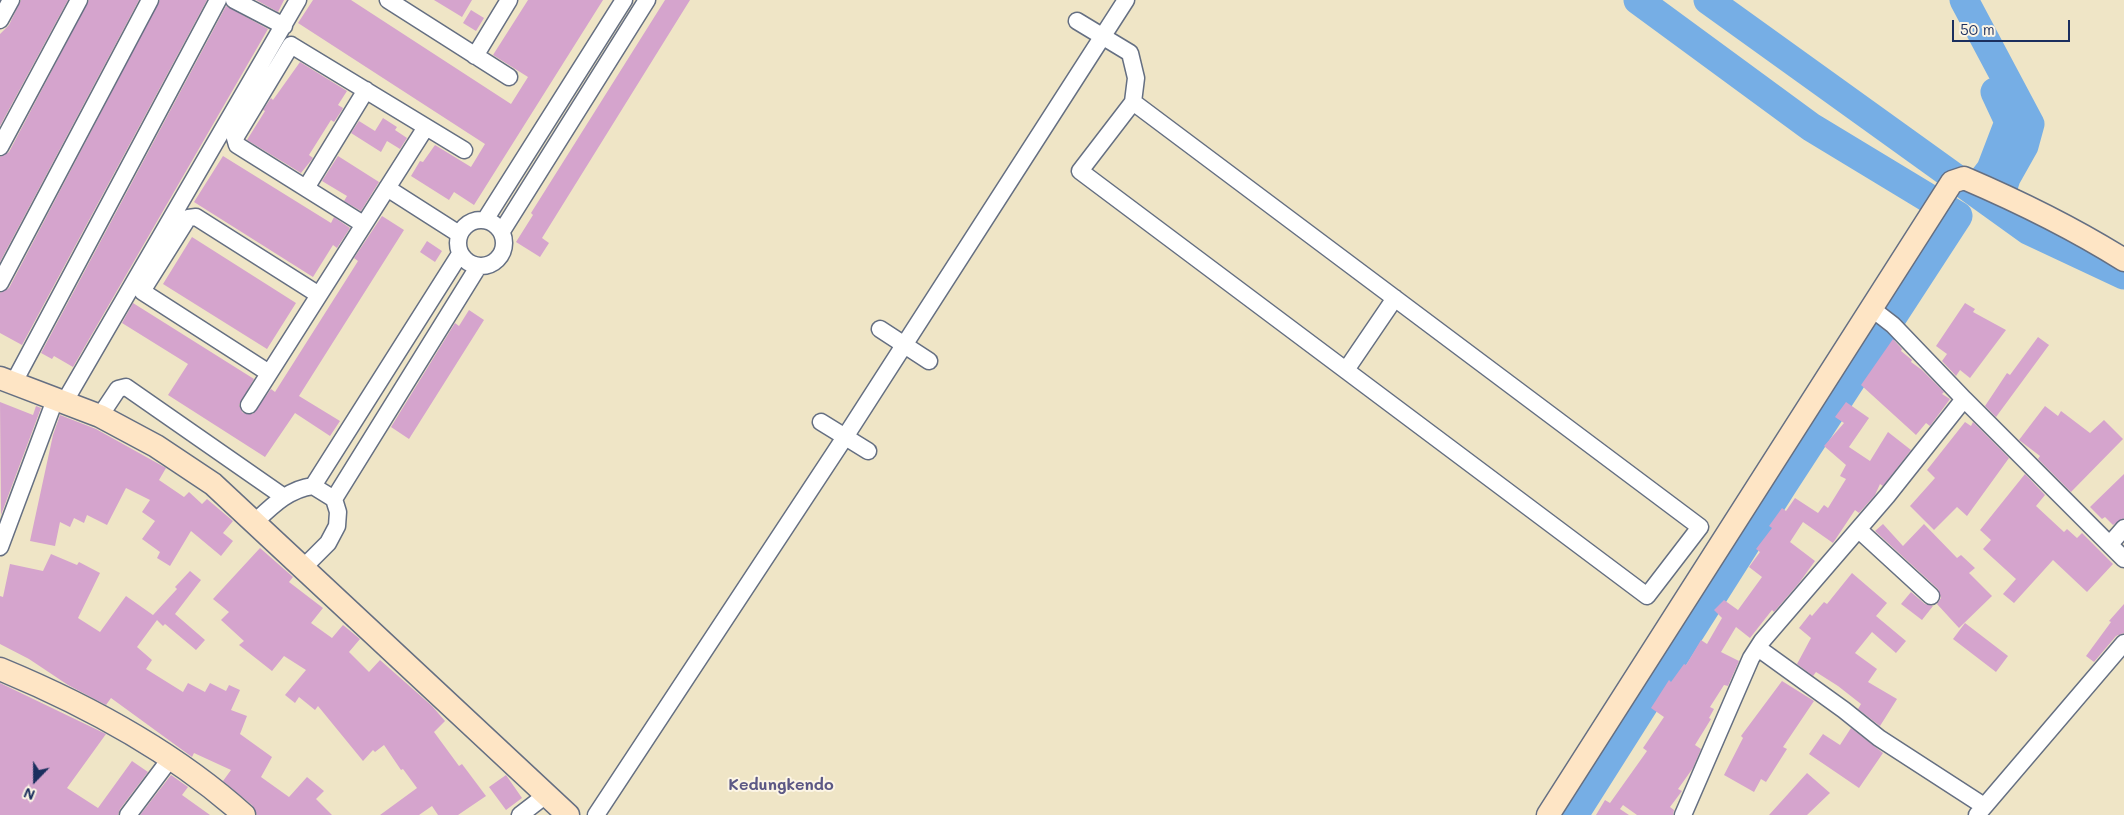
<!DOCTYPE html>
<html>
<head>
<meta charset="utf-8">
<style>
  body { margin:0 }
  #map { position:relative; width:2124px; height:815px; overflow:hidden; background:#efe5c6; font-family:Mali,sans-serif }
  canvas { display:block }
  .north { position:absolute; left:10px; top:755px; width:50px; height:50px; -webkit-text-stroke:4px #fcf5e5; paint-order:stroke; rotate:202deg; font-size:14px; font-weight:700; line-height:20px; text-align:center; color:#1b2f5e }
  .north::after { content:''; display:block; margin:auto; width:18px; height:22px; background:#1b2f5e; clip-path:polygon(50% 0,100% 100%,50% 72%,0 100%) }
  .scale { position:absolute; left:1952px; top:20px; width:118px; height:22px; box-sizing:border-box; border:2px solid #1b2f5e; border-top:0; padding-left:6px; font-size:15px; line-height:18px; white-space:nowrap; color:#1b2f5e; -webkit-text-stroke:4px #fcf5e5; paint-order:stroke }
</style>
</head>
<body>
<div id="map">
<canvas width="2124" height="815"></canvas>
<div class="north">N</div>
<div class="scale">50 m</div>
</div>
<script>
const ctx = document.querySelector('canvas').getContext('2d');
ctx.lineJoin = 'round';
function stroke(path, color, width, dash) { ctx.strokeStyle = color; ctx.lineWidth = width; ctx.lineCap = dash ? 'butt' : 'round'; ctx.setLineDash(dash || []); ctx.stroke(path); }
function fill(path, color) { ctx.fillStyle = color; ctx.fill(path, 'evenodd'); }
function write(font, color, halo, rows, align = 'center') {
  ctx.font = font + ' Mali,sans-serif'; ctx.lineWidth = 4; ctx.setLineDash([]); ctx.textBaseline = 'middle'; ctx.strokeStyle = halo; ctx.fillStyle = color; for (const [text, x, y, turn = 0] of rows) {
    ctx.save(); ctx.translate(x, y); ctx.rotate((+turn || 0) * Math.PI / 180); ctx.textAlign = isNaN(turn) ? turn : align; if (halo) ctx.strokeText(text, 0, 0); ctx.fillText(text, 0, 0); ctx.restore();
  }
}
stroke(new Path2D(`
  M1708 0 2028 230 2124 275
  M1964 0 2030 124 2024 146 2006 178 1997 207
  M1981 182 1991 169 2009 122 1995 92
  M1574 815 1783 485 1958 216 1811 127 1638 0`), '#76aee5', 29);
fill(new Path2D(`
  M21 0H68L0 126V34L9 25Z
  M89 0H139L0 262V157L9 152Z
  M160 0H207L22 345 0 333V293L9 288Z
  M256 0H284L278 12Z
  M313 0H351L511 104 528 77 493 55 528 0H603L474 205 454 192 449 200 411 176 420 161 423 162 435 145 471 167 485 144 298 23Z
  M434 0H472L462 17Z
  M665 0H690L542 238 549 243 540 257 516 242 533 215 531 213Z
  M226 6 268 29 73 367 54 356 52 359 41 353Z
  M471 10 484 18 476 31 463 23Z
  M300 62 347 91 338 105 343 108 342 110 334 122 331 120 309 155 313 158 301 173 247 140 265 111 263 110 271 98 273 100Z
  M383 118 397 127 395 130 407 138 400 149 387 141 381 152 351 133 359 121 375 131Z
  M223 156 331 223 334 217 350 228 337 248 333 245 313 277 194 202Z
  M338 156 379 182 361 211 344 201 347 196 322 181Z
  M382 216 404 230 299 396 340 421 330 436 295 413 265 457 168 395 188 364 122 323 133 303 254 379 239 405 243 413 253 414 271 389 275 392 353 269 358 261 354 258Z
  M192 237 296 303 267 349 163 284Z
  M427 241 442 251 435 262 420 252Z
  M1965 303 1975 309 1973 312 2006 330 1970 378 1960 370 1956 376 1942 361 1947 354 1936 346Z
  M469 310 484 320 409 439 391 427 455 323 459 326Z
  M2038 337 2049 345 1996 417 1985 406 2007 373 2010 375Z
  M1893 339 1902 349 1901 351 1912 360 1911 362 1922 370 1944 392 1942 394 1950 399 1930 426 1926 423 1916 435 1861 385Z
  M0 402 33 415 36 406 41 408 1 515Z
  M1846 402 1869 418 1849 447 1870 461 1888 432 1911 450 1883 486 1880 484 1875 495 1859 513 1855 510 1833 543 1803 522 1790 542 1815 561 1799 583 1774 612 1772 610 1750 638 1736 627 1721 652 1739 661 1728 686 1724 685 1710 707 1714 709 1709 718 1711 719 1695 745 1701 749 1693 768 1678 789 1682 791 1670 807 1674 810 1673 815H1637L1623 805 1620 809 1629 815H1596L1605 800 1610 803 1647 751 1643 748 1664 717 1651 708 1669 680 1671 682 1684 664 1686 665 1701 640 1707 644 1722 618 1714 610 1724 600 1738 610 1762 577 1749 567 1760 552 1756 549 1772 528 1769 526 1782 508 1786 511 1795 498 1818 513 1824 505 1828 508 1846 479 1840 476 1846 465 1824 446 1844 423 1835 417Z
  M2045 406 2058 416 2061 411 2090 433 2104 420 2123 439 2071 492 2038 459 2040 456 2019 440Z
  M60 415 96 429 166 468 159 480 184 497 189 492 202 504 207 499 233 521 223 533 233 541 221 556 191 531 170 566 157 558 160 552 142 539 155 521 142 512 150 500 126 488 107 525 87 515 84 523 74 518 70 527 60 522 55 546 30 541 53 435Z
  M1965 422 1971 426 1973 422 2009 458 1967 516 1957 507 1934 530 1910 506 1935 478 1927 470Z
  M2025 474 2045 495 2036 506 2064 532 2067 529 2077 538 2082 533 2113 564 2087 592 2053 560 2014 603 2003 594 2016 579 1983 549 1991 540 1980 530Z
  M2124 474V518L2113 525 2105 517 2102 519 2090 507Z
  M1883 524 1903 546 1924 524 1957 558 1961 555 1975 568 1969 573 1992 596 1959 628 1937 604 1941 598 1938 589 1875 531Z
  M260 548 293 577 289 582 323 608 311 623 332 638 343 625 360 639 349 652 369 672 380 660 432 706 445 721 434 732 459 766 462 764 486 796 458 815H438L432 806 419 815H380L417 788 403 769 401 770 384 745 375 752 373 750 363 761 318 706 315 710 299 697 295 703 285 695 306 670 284 656 272 671 239 645 244 641 221 620 229 612 213 599Z
  M51 554 77 565 79 562 100 573 78 618 100 632 126 596 153 615 177 589 175 587 190 571 201 580 175 614 205 640 196 650 165 624 163 626 157 620 137 647 152 660 146 669 183 692 188 683 205 692 210 683 226 691 229 685 240 690 231 710 247 716 240 734 272 757 261 777 289 797 307 777 324 791 316 799 332 815H257L252 805 223 781 231 770 194 753 192 757 111 698 106 705 68 685 29 659 0 644V596L3 597 10 564 43 571Z
  M1852 573 1887 603 1876 616 1906 641 1896 653 1872 632 1855 653 1877 669 1868 682 1897 699 1880 726 1858 709 1861 704 1838 686 1816 672 1813 676 1797 664 1811 638 1799 628 1810 614 1812 616 1824 602 1827 604Z
  M1911 592 1925 604 1933 606 1922 620 1901 604Z
  M2124 604V633L2116 636 2094 662 2086 656 2111 622 2109 621Z
  M1965 623 2008 656 1996 672 1953 639Z
  M1782 681 1814 701 1783 747 1787 749 1766 782 1761 779 1754 792 1724 775 1743 738 1741 736Z
  M0 683 106 734 67 788 98 808 132 761 148 772 120 809 118 815H0Z
  M1851 728 1883 753 1859 788 1809 754 1823 734 1840 745Z
  M1807 773 1830 793 1807 815H1769Z
  M171 775 188 787 182 795 210 815H140Z
  M506 775 522 798 506 810 489 787Z`), '#d5a4cd');
const street = new Path2D(`
  M234 0 284 26
  M388 0 509 77
  M0 20 11 0
  M1077 21 1130 53 1136 78 1133 102
  M475 56 509 0
  M1133 102 1700 527 1647 596 1080 171Z
  M0 147 79 0
  M306 188 366 90
  M387 188 459 234
  M458 243a23 23 0 1 1 46 0a23 23 0 1 1-46 0Z
  M485 220 624 0
  M363 224 237 145 235 138 291 45 464 150
  M502 231 647 0
  M0 283 150 0
  M880 329 929 361
  M1346 370 1395 298
  M269 373 143 292 144 288 188 218 196 217 319 295
  M14 382 218 0
  M1964 399 2124 559
  M65 401 298 0
  M249 405 426 127
  M100 416 118 389 126 387 284 497
  M821 422 868 451
  M313 486 460 254
  M334 499 478 267
  M255 522C273 505 289 489 313 486L334 499 338 512 337 526 328 543 303 568
  M1859 530 1931 596
  M2110 544 2124 528
  M0 547 56 397
  M1758 648 1844 710 1879 738 1984 806
  M128 815 170 759
  M520 815 546 795
  M596 815 845 437 1126 0
  M1683 815 1751 658 1762 641 1887 496 1964 399 1893 325 1871 308
  M1977 815 2124 643`);
const secondary = new Path2D(`
  M0 378 100 416 156 446 213 484 568 815
  M0 669C87 705 174 752 244 815
  M1548 815 1952 182 1964 178C2020 202 2073 228 2124 260`);
stroke(street, '#656f82', 19);
stroke(secondary, '#656f82', 25);
stroke(street, '#fff', 16);
stroke(secondary, '#fee5c5', 22);
write('bold 16px', '#5c5885', '#fcf5e5', [
  ["Kedungkendo",781,785]
]);
</script>
</body>
</html>
